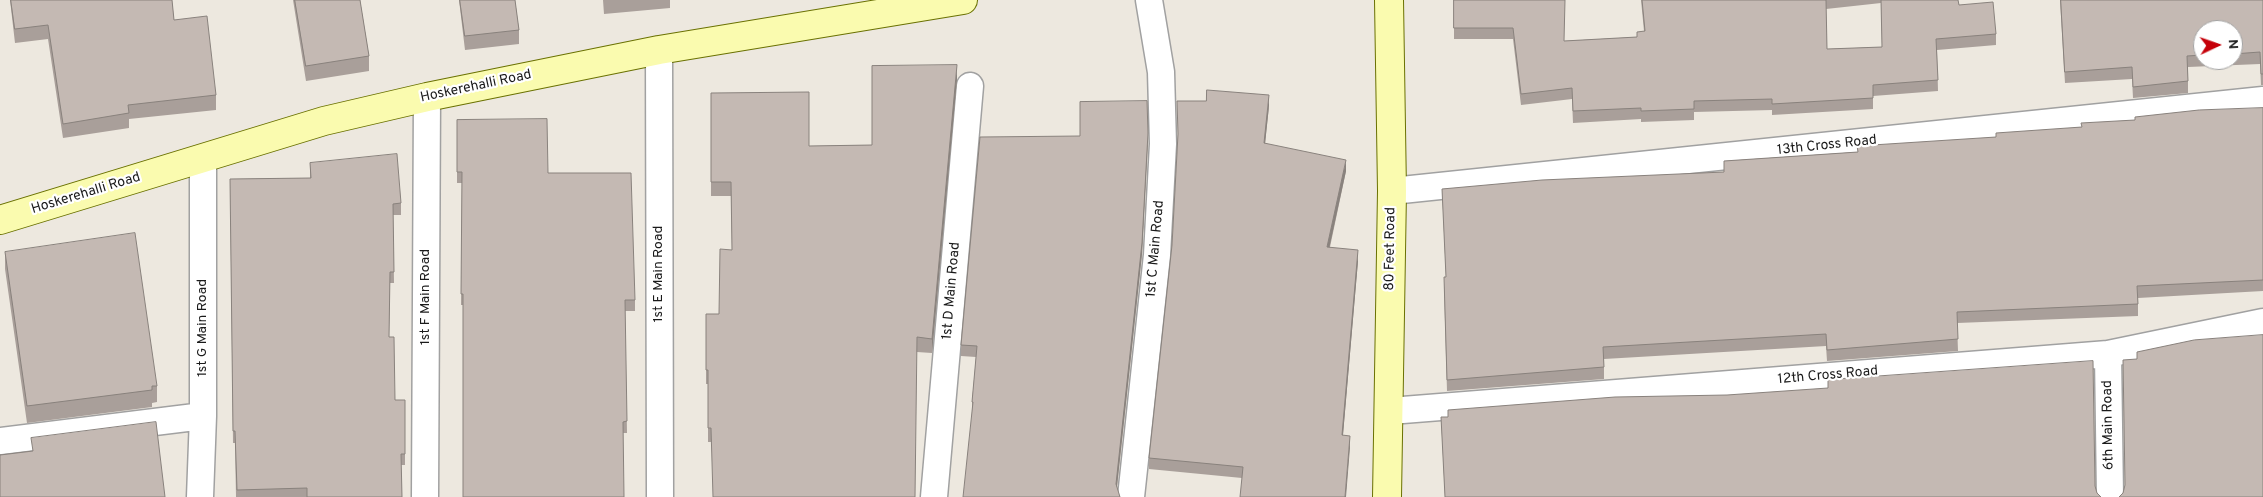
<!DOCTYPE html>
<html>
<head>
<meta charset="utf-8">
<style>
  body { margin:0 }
  #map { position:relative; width:2263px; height:497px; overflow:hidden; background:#ede8df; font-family:Overpass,sans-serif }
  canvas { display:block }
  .north { position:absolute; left:2193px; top:20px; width:50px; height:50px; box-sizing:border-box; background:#fff; border:1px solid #a3a3a3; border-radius:50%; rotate:87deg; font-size:14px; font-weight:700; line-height:20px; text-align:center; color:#1a1a1a }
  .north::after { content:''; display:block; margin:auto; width:18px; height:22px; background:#c50009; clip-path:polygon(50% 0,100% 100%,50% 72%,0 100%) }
</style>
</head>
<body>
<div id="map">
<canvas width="2263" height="497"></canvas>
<div class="north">N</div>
</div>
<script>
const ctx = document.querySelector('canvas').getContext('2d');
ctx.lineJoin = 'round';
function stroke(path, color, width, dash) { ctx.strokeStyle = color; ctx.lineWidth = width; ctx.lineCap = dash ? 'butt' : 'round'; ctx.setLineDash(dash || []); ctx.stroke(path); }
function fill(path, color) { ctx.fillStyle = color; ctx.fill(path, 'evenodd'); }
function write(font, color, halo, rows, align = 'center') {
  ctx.font = font + ' Overpass,sans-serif'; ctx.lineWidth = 4.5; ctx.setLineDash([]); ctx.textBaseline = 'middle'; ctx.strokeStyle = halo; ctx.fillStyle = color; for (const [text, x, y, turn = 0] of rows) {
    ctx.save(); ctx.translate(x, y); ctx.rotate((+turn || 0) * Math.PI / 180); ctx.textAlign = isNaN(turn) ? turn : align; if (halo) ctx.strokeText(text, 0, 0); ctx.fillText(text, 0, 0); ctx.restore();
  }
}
const street = new Path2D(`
  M659 50 660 497
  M1392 191 2263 100
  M2108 354 2110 497
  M1390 411 2108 354 2263 322
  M0 441 203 416
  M200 497 203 416V159
  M425 497 427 97
  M934 497 970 86
  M1131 497 1157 255 1163 144 1161 72 1149 0`);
const secondary = new Path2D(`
  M0 220 324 121 427 97 659 50 963 0
  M1387 497 1392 191 1389 0`);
stroke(street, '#a1a1a1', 29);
stroke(secondary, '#6a7102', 30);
stroke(street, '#fff', 26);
stroke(secondary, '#fafbaf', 28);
fill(new Path2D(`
  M10 0H172L174 20 216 95V110L129 119V128L63 138 48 39 15 43Z
  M293 0H360L369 56V71L306 81Z
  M459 0H515L519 30V44L465 50Z
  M603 0H670V8L604 14Z
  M1454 0 1564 41 1637 37 1644 31 1641 0H1958L1959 5 1996 34V45L1937 50 1938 91 1873 96V109L1772 115V110L1694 112V120L1641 122V119L1573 123 1572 99 1521 105 1513 39H1454ZM1881 3 1882 47 1827 49 1826 9Z
  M2060 0H2263V85H2261L2260 64 2188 67V93L2133 98 2132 79 2065 83ZM2203 30H2233V60H2203Z
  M957 79 932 353 917 352 711 442H708V384H706V314H719L732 250 731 196H711V93L809 146 872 145Z
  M2263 103V291L2138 298V316L1957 323 1958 351 1827 361 1826 346 1604 359V379L1447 391 1444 288 1446 277 1442 189 1724 172V161L1857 152 1996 137 2081 127 2135 120 2263 108Z
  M1269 106 1265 143 1346 171 1330 247 1358 261 1343 435 1350 447 1242 478 1149 469V458Z
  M457 120 548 173 635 300V311H625L627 433H623L463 305H461L462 183H457Z
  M1148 144 1142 254 1117 487 972 413V402L976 357 961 356V345Z
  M310 163 401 203V215H393L394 283H390L389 337 395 400H405V465H401L402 497H236L235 443H233L230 179 310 178Z
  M5 252 157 386V402L152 403V407L27 423 5 269Z
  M1441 417 2095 486 2097 493 2101 497H1445Z`), '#a99f9a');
fill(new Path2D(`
  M957 65V79L932 353V339Z
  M1269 95V106L1264 154V143Z
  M1148 133 1142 254 1116 495V484Z
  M1346 160V171L1327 258V247Z
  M1358 250V261L1342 446V435Z
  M1350 436V447L1346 497H1345Z`), '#89827d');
const building = new Path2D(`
  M11 0H172L174 20 207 16 216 95 128 105 129 113 63 124 48 25 15 29Z
  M295 0H360L369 56 306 66Z
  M460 0H515L519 30 465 36Z
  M1454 0H1565L1564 41 1637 37V32L1645 31 1642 0H1826L1827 49 1882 47 1881 0H1958L1959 5 1993 2 1996 34 1936 39 1938 80 1873 85V98L1772 104V99L1694 101V109L1641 111V108L1573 111 1572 88 1521 94 1513 28H1454Z
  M2061 0H2263V74H2261L2260 52 2233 54V30H2203V55L2187 56 2188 81 2133 87 2132 67 2065 72Z
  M957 65 932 339 917 337 915 497H713L711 428H708V370H706V314H719L720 249 732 250 731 182H711V93L809 92V146L872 145V66Z
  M1207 90 1269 95 1264 143 1346 160 1327 247 1358 250 1342 435 1350 436 1345 497H1240L1243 467 1149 458 1172 245 1178 134 1177 101H1206Z
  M1147 101 1148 133 1142 243 1116 484 1120 497H963L973 402H972L977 346 961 345 980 137 1080 136V102Z
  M2263 108V280L2137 286 2138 304 1957 312 1958 339 1827 350 1826 334 1603 347 1604 367 1447 380 1444 277H1446L1442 189 1542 180 1724 172V161L1858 152 1857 146 1996 137V133L2082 127 2081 123 2135 120V117L2199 110Z
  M547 119 548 173H631L635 300H625L627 421 623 422 624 497H463V294H461L462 172H457V120Z
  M397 154 401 203 393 204 394 272H390L389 337H394L395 400H405V454H401L402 497H307V488L237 490 235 431H233L230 179 311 178 310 163Z
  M135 233 157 386H152V390L27 406 5 252Z
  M2263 335V497H2119L2123 493 2125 485 2123 360 2137 359V352L2194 340Z
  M2093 361 2095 486 2097 493 2101 497H1445L1441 417H1448V410L1615 397 1727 395 1828 388V380Z
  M156 422 165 497H0V455L33 451 31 438Z`);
fill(building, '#c4b9b3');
stroke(building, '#89827d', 1);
write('14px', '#1a1a1a', '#fff', [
  ["Hoskerehalli Road",476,87,-12],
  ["13th Cross Road",1827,146,-6],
  ["Hoskerehalli Road",86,194,-17],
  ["1st C Main Road",1156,249,-85],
  ["80 Feet Road",1391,249,-89],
  ["1st E Main Road",659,274,-90],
  ["1st D Main Road",952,291,-85],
  ["1st F Main Road",426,297,-90],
  ["1st G Main Road",203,328,-90],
  ["12th Cross Road",1828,376,-5],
  ["6th Main Road",2109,425,-91]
]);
</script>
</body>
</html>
